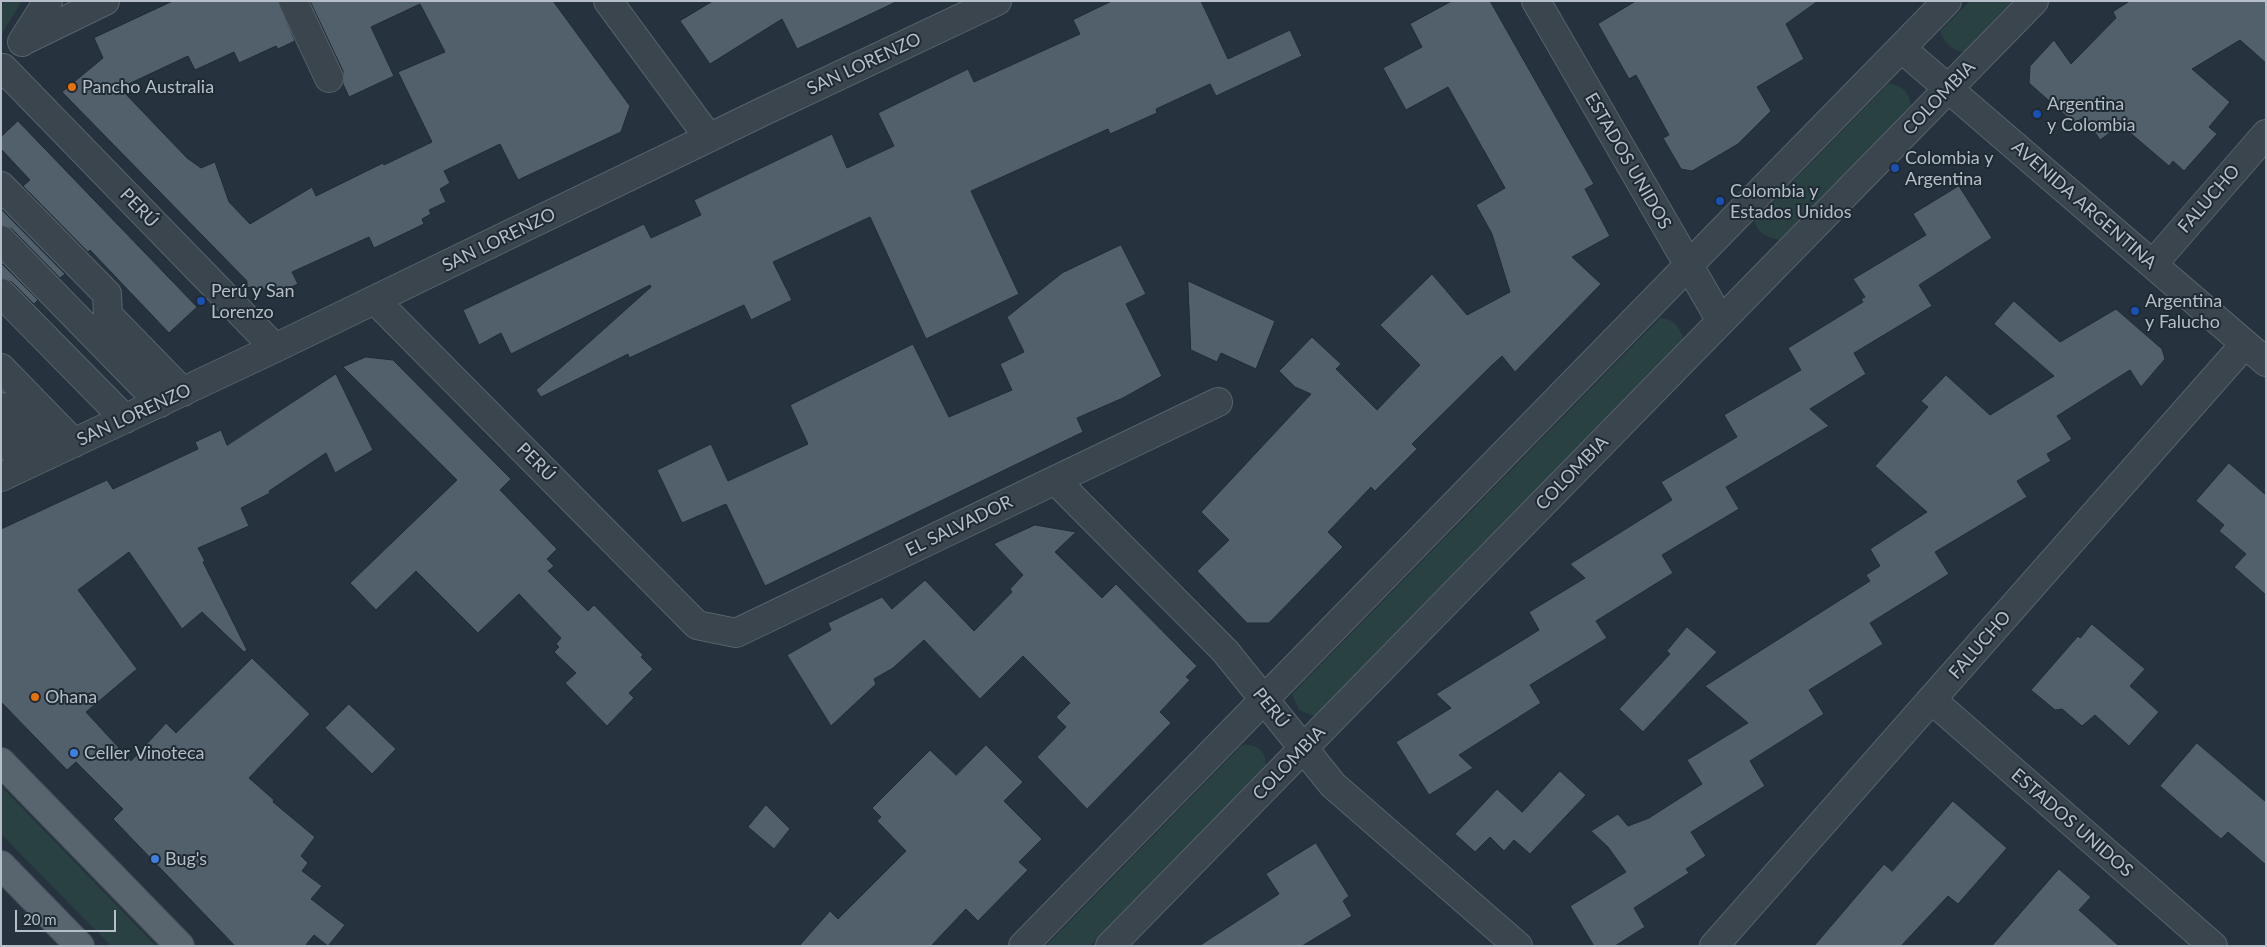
<!DOCTYPE html>
<html>
<head>
<meta charset="utf-8">
<style>
  body { margin:0 }
  #map { position:relative; width:2267px; height:947px; overflow:hidden; background:#26333e; font-family:Lato,sans-serif }
  canvas { display:block }
  .frame { position:absolute; inset:0; border:2px solid #b6bfc9; pointer-events:none }
  .scale { position:absolute; left:15px; top:910px; width:101px; height:22px; box-sizing:border-box; border:2px solid #b6bfc9; border-top:0; padding-left:6px; font-size:15px; line-height:18px; white-space:nowrap; color:#b6bfc9; -webkit-text-stroke:4px #1f2a33; paint-order:stroke }
</style>
</head>
<body>
<div id="map">
<canvas width="2267" height="947"></canvas>
<div class="frame"></div>
<div class="scale">20 m</div>
</div>
<script>
const ctx = document.querySelector('canvas').getContext('2d');
ctx.lineJoin = 'round';
function fill(path, color) { ctx.fillStyle = color; ctx.fill(path, 'evenodd'); }
function stroke(path, color, width, dash) { ctx.strokeStyle = color; ctx.lineWidth = width; ctx.lineCap = dash ? 'butt' : 'round'; ctx.setLineDash(dash || []); ctx.stroke(path); }
function write(font, color, halo, rows, align = 'center') {
  ctx.font = font + ' Lato,sans-serif'; ctx.lineWidth = 4; ctx.setLineDash([]); ctx.textBaseline = 'middle'; ctx.strokeStyle = halo; ctx.fillStyle = color; for (const [text, x, y, turn = 0] of rows) {
    ctx.save(); ctx.translate(x, y); ctx.rotate((+turn || 0) * Math.PI / 180); ctx.textAlign = isNaN(turn) ? turn : align; if (halo) ctx.strokeText(text, 0, 0); ctx.fillText(text, 0, 0); ctx.restore();
  }
}
fill(new Path2D(`
  M5 1H22L1 35V6Z
  M1970 1H2013L1964 52C1951 50 1944 43 1940 31Z
  M1888 84C1902 84 1909 92 1911 105L1780 240C1768 238 1759 234 1754 221Z
  M1660 318C1673 318 1680 327 1683 339L1314 716 1299 710 1292 694Z
  M1242 745C1256 743 1266 751 1266 765L1090 946H1046Z
  M1 786 156 946H111L1 834Z`), '#294140');
const building = new Path2D(`
  M173 1H278L295 41 278 49 276 46 239 63 234 52 195 70 188 56 120 88 187 158 201 168 215 162 229 202 250 224 312 187 316 196 383 163 384 165 432 142 398 72 445 52 420 4 371 27 394 76 349 97 343 84V71L310 1H553L630 106 621 132 518 180 500 144 444 171 450 183 440 189 446 202 429 210 431 214 422 219 424 224 374 248 369 237 292 272 298 284 282 291 247 287V281L62 92 103 58 94 38Z
  M713 1H898L797 49 782 19 710 64 680 21Z
  M1112 1H1201L1228 59 1290 30 1302 56 1216 96 1210 84 1156 109 1157 113 1110 134 1108 129 971 191 1019 294 926 339 870 217 773 262 792 300 751 320 744 305 629 358 628 354 541 397 536 390 651 287 650 285 511 354 501 333 479 345 463 310 644 224 651 238 701 215 694 200 832 134 847 168 894 146 878 113 968 69 974 82 1080 34 1073 20Z
  M1452 1H1490L1594 184 1585 189 1610 236 1572 257 1601 284 1515 372 1502 356 1490 367 1412 444 1417 449 1375 491 1371 487 1328 532 1343 547 1269 623H1247L1197 571 1229 540 1201 512 1311 394 1295 387 1279 371 1312 337 1341 364 1336 369 1377 410 1420 365 1380 325 1432 274 1467 315 1510 292 1492 234 1476 205 1505 188 1448 87 1406 110 1383 68 1422 47 1410 24Z
  M1636 1H1818L1786 24 1804 59 1757 87 1771 111 1738 144 1692 171 1681 169 1663 138 1669 135 1636 75 1629 79 1598 24Z
  M2130 1H2266V63L2240 40 2192 69 2230 102 2209 127 2217 134 2184 171 2173 161 2169 166 2121 125 2100 140 2085 117 2074 123 2029 83 2030 66 2054 40 2071 64 2116 18 2113 12Z
  M18 121 197 307 169 333 90 250 88 252 23 186 30 180 1 149V137Z
  M1959 186 1992 238 1919 285 1932 306 1854 353 1866 374 1810 409 1829 426 1726 487 1739 509 1662 555 1673 573 1596 621 1607 638 1530 685 1541 703 1459 755 1473 768 1429 795 1396 742 1451 708 1436 694 1539 630 1529 612 1585 578 1570 564 1672 500 1661 482 1737 437 1724 415 1801 370 1788 348 1863 302 1861 299 1865 297 1853 279 1926 235 1913 214Z
  M1 209 65 274 60 278 12 229 1 225Z
  M1121 245 1146 294 1126 304 1162 376 1123 398 1077 418 1083 432 765 586 726 504 682 523 657 470 711 444 728 481 808 444 790 405 913 344 949 417 1012 390 1000 364 1024 352 1007 317 1062 273Z
  M1 263 38 300 34 304 12 282 1 278Z
  M1188 281 1275 321 1256 369 1221 353 1217 362 1191 350Z
  M2014 301 2060 342 2116 309 2162 349 2165 359 2141 387 2130 370 2057 416 2072 439 2047 454 2051 461 2017 481 2027 497 1935 552 1949 574 1870 623 1883 644 1809 690 1824 714 1750 761 1765 786 1691 832 1706 856 1686 869 1689 873 1634 908 1645 927 1615 946H1594L1570 906 1626 872 1608 847 1591 831 1618 814 1628 826 1649 818 1702 784 1687 760 1748 723 1705 686 1870 581 1866 575 1880 566 1870 549 1927 512 1875 466 1928 407 1921 401 1946 375 1990 415 2054 376 1994 324Z
  M366 357 393 360 511 479 500 490 557 549 547 559 554 566 548 571 588 611 594 605 643 655 641 657 653 669 629 693 634 698 607 726 565 683 576 673 554 652 559 647 556 644 561 638 519 594 478 633 416 571 376 610 350 583 457 480 343 367Z
  M336 374 373 450 335 473 326 453 269 491 270 493 241 508 249 526 198 548 205 561 203 562 247 650 244 652 202 612 182 629 129 552 78 590 137 669 86 712 131 761 166 723 176 733 252 658 310 714 249 778 274 800 273 802 315 837 301 856 308 863 302 871 322 886 311 899 345 925 328 946 314 935 305 946H235L113 819 123 809 76 762 67 770 1 702V529L107 480 113 489 198 449 195 442 221 430 227 445Z
  M2229 463 2266 495V595L2234 567 2246 554 2219 531 2224 525 2196 501Z
  M1035 525 1076 532 1055 552 1102 598 1116 584 1197 666 1186 677 1190 680 1160 712 1171 723 1087 809 1037 757 1066 727 1056 717 1070 703 1023 656 980 699 924 640 893 668 874 679 876 684 831 726 787 655 831 630 828 623 882 597 892 609 925 580 974 631 1012 592 1010 589 1023 575 994 544Z
  M2092 624 2145 669 2130 686 2159 712 2129 746 2095 715 2082 726 2062 709 2055 710 2031 690 2078 636 2080 638Z
  M1687 627 1717 652 1643 732 1619 709 1670 654 1667 651Z
  M349 704 396 749 372 774 325 728Z
  M2197 743 2266 802V865L2228 832 2221 839 2160 786Z
  M986 745 1023 782 1004 801 1042 839 1019 862 1028 870 978 921 966 909 931 946H799L830 911 838 919 906 851 877 821 881 817 872 808 930 750 956 775Z
  M1560 771 1586 795 1530 854 1514 840 1504 851 1490 837 1475 852 1455 834 1497 789 1522 812Z
  M1953 801 2007 848 1958 904 1948 896 1901 946H1814L1884 864 1892 871Z
  M766 805 790 829 774 849 748 827Z
  M1316 843 1349 896 1343 901 1352 916 1302 946H1199L1279 894 1266 874Z
  M2059 869 2091 897 2079 910 2119 946H1992Z`);
fill(building, '#52606b');
stroke(building, '#212c35', 1);
const minor = new Path2D(`
  M293 1 329 78
  M608 1 709 138
  M1536 1 1721 321
  M23 41 105 1
  M22 42 48 1
  M1901 48 2266 362
  M3 68 275 348
  M1 186 107 294 108 315 183 392
  M1 240 160 403
  M2153 264 2266 134
  M1 293 125 419
  M375 300 697 625 736 633 1218 402
  M1 368 74 443
  M1 407 48 455
  M1 438 28 464
  M1 477 275 348 762 112 997 1
  M1055 480 1225 651 1333 785 1518 946
  M1932 700 2213 946
  M1023 946 1947 1
  M1110 946 2034 1
  M1714 946 2245 344`);
const major = new Path2D(`
  M1 762 180 946
  M1 865 80 946`);
stroke(minor, '#58626c', 30);
stroke(major, '#434e57', 30);
stroke(minor, '#3a454e', 28);
stroke(major, '#58646e', 28);
for (const [x, y, r, color] of [
  [72,87,5,"#e8710a"],
  [2037,114,5,"#1a4fb4"],
  [1895,168,5,"#1a4fb4"],
  [1720,201,5,"#1a4fb4"],
  [201,301,5,"#1a4fb4"],
  [2135,311,5,"#1a4fb4"],
  [35,697,5,"#e8710a"],
  [74,753,5,"#3f7fe0"],
  [155,859,5,"#3f7fe0"]
]) { const dot = new Path2D(); dot.arc(x, y, r, 0, 2 * Math.PI); ctx.fillStyle = color; ctx.fill(dot); stroke(dot, '#1f2a33', 2); }
write('18px', '#b6bfc9', '#1f2a33', [
  ["SAN LORENZO",864,64,-25],
  ["COLOMBIA",1939,98,-46],
  ["ESTADOS UNIDOS",1628,161,60],
  ["FALUCHO",2209,199,-49],
  ["AVENIDA ARGENTINA",2084,205,41],
  ["PERÚ",139,208,46],
  ["SAN LORENZO",499,240,-26],
  ["SAN LORENZO",134,415,-25],
  ["PERÚ",536,462,45],
  ["COLOMBIA",1572,473,-46],
  ["EL SALVADOR",959,526,-26],
  ["FALUCHO",1980,645,-49],
  ["PERÚ",1271,708,51],
  ["COLOMBIA",1289,763,-46],
  ["ESTADOS UNIDOS",2072,823,41]
]);
write('18px', '#b6bfc9', '#1f2a33', [
  ["Pancho Australia",82,87],
  ["Argentina",2047,104],
  ["y Colombia",2047,125],
  ["Colombia y",1905,158],
  ["Argentina",1905,179],
  ["Colombia y",1730,191],
  ["Estados Unidos",1730,212],
  ["Perú y San",211,291],
  ["Lorenzo",211,312],
  ["Argentina",2145,301],
  ["y Falucho",2145,322],
  ["Ohana",45,697],
  ["Celler Vinoteca",84,753],
  ["Bug's",165,859]
], 'left');
</script>
</body>
</html>
